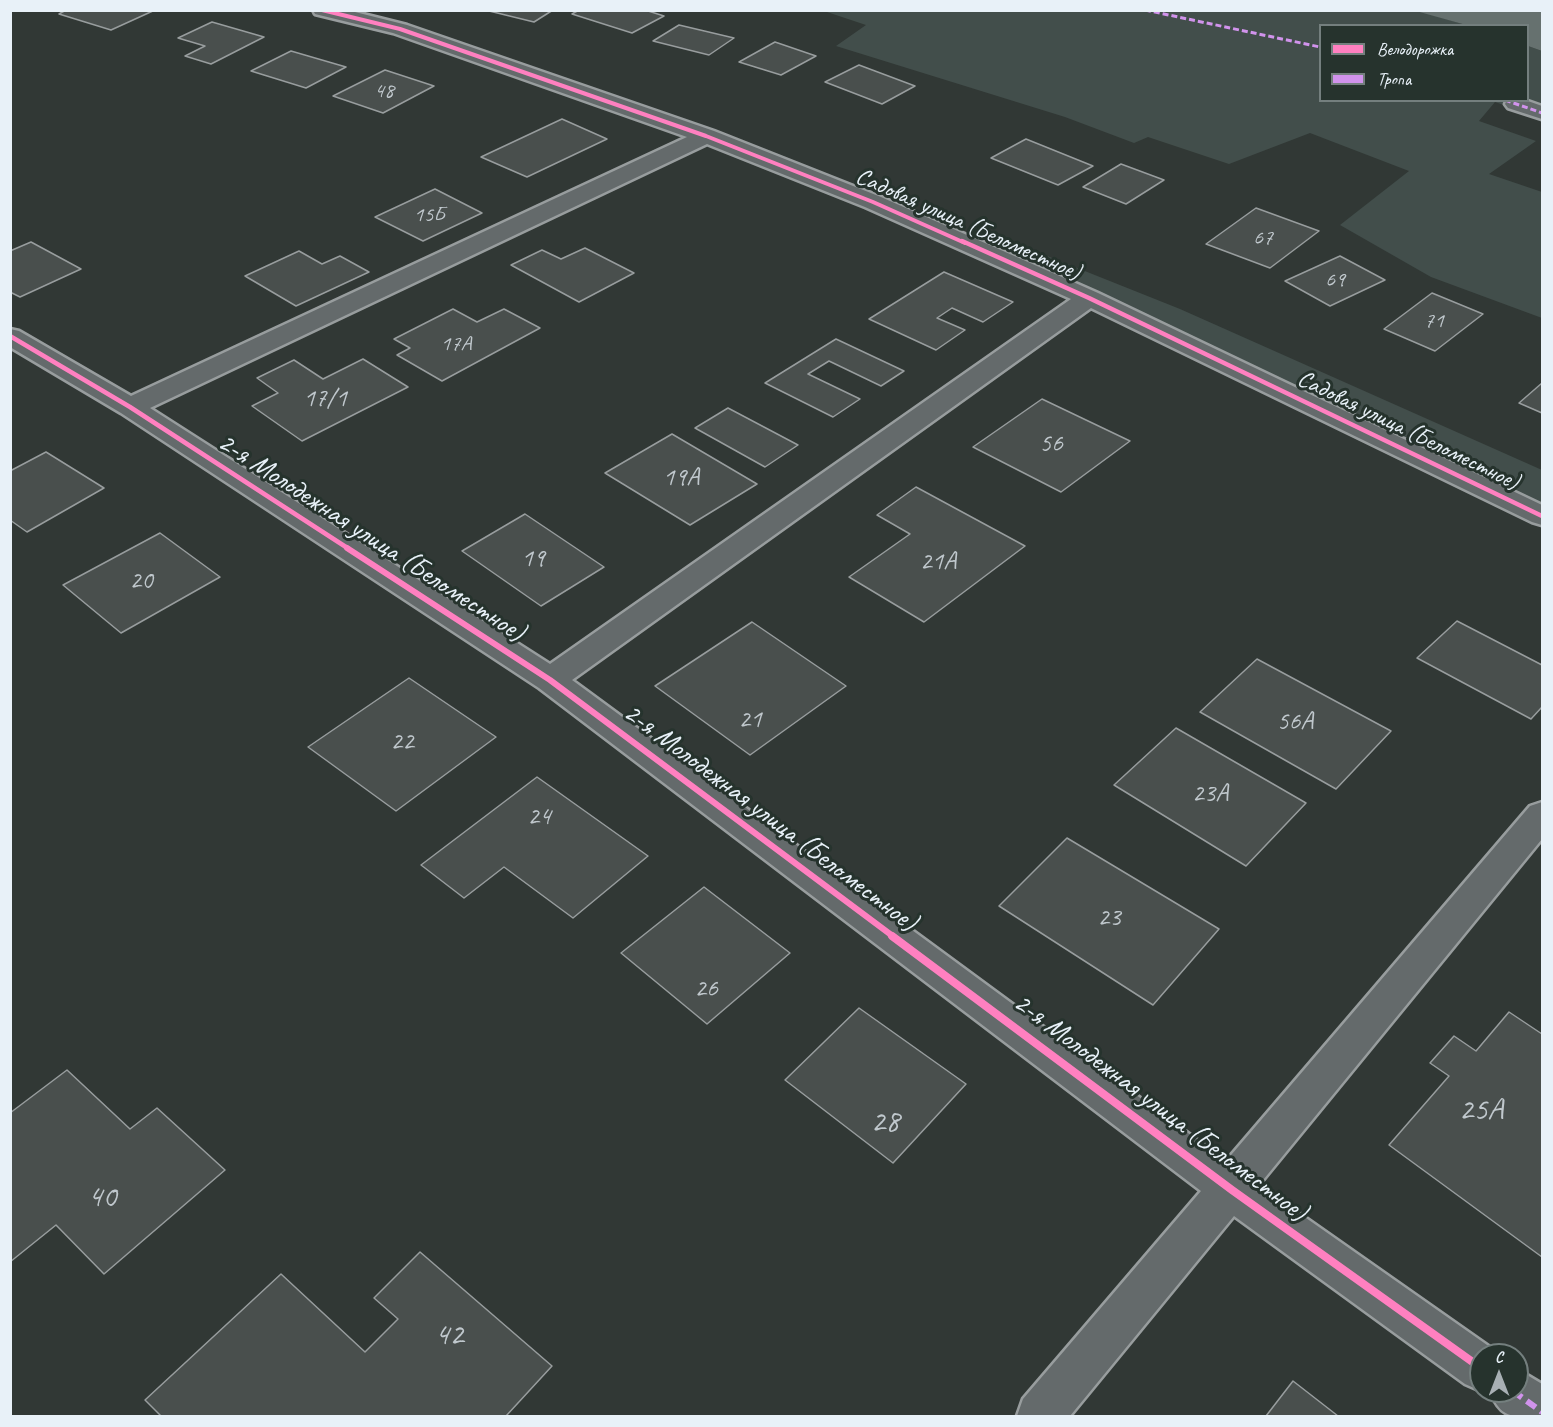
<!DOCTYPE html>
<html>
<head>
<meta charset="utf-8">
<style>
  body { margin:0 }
  #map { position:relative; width:1553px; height:1427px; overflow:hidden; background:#313835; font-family:Caveat,sans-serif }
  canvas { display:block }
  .frame { position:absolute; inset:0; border:12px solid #e8f1f8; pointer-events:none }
  .legend { position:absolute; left:1319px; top:24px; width:210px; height:78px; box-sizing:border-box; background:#26332d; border:2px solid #747f7e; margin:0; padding:8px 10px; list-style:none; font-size:18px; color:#e8f1f8 }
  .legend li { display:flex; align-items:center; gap:12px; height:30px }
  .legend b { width:30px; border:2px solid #747f7e }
  .north { position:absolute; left:1469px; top:1343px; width:60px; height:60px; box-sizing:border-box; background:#26332d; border:2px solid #747f7e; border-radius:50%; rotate:0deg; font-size:16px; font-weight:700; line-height:24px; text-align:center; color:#e8f1f8 }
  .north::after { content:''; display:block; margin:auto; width:21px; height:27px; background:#a8b0b4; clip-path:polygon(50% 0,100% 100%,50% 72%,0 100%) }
</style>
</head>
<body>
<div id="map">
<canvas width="1553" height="1427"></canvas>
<div class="frame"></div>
<ul class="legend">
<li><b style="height:8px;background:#ff80c0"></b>Велодорожка</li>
<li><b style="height:8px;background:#d193ec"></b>Тропа</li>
</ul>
<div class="north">С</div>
</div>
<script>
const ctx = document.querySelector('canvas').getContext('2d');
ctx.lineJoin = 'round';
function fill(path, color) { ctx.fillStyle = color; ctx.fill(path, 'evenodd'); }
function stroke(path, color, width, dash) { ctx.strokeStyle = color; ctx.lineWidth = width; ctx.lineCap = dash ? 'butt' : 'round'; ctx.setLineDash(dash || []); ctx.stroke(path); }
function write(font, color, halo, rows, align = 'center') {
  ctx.font = font + ' Caveat,sans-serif'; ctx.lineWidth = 6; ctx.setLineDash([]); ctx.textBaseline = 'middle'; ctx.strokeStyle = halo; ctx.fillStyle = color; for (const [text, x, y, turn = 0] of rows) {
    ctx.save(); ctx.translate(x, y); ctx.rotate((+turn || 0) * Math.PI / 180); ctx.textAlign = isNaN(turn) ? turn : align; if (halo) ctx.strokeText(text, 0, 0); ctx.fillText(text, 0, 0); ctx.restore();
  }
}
fill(new Path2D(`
  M1416 10 1466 25 1320 26V100H1528V46L1542 51V118L1495 102 1479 121 1536 141 1489 174 1542 192V318L1431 277 1340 225 1409 171 1310 133 1229 164 1148 137 1134 143 1065 117 836 46 866 25 824 11Z
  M972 226 1180 309 1542 470V516L1002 259Z`), '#424e4b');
fill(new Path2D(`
  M1416 11H1542V51L1528 46V26L1466 25Z`), '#66716f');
const building = new Path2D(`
  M66 10H155L111 30 59 14Z
  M485 10H553L534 22Z
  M579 10H645L664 16 632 33 572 14Z
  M212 22 264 37 211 64 185 56 205 46 178 38Z
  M679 25 734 38 709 55 653 41Z
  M775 42 816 56 781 75 739 62Z
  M291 51 346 67 306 88 251 71Z
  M859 65 915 86 882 104 825 82Z
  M385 70 434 86 383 113 333 96Z
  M562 119 607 139 527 177 481 157Z
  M1026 139 1093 166 1058 185 991 158Z
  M1121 164 1164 180 1126 204 1083 187Z
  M435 189 482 213 423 241 375 217Z
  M1256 208 1319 231 1270 268 1206 244Z
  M31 242 81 269 20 297 10 292V251Z
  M585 248 634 273 579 302 511 265 542 250 561 259Z
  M299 251 322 264 340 256 369 272 296 306 245 276Z
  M1340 256 1385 280 1330 306 1285 281Z
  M944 272 1013 302 983 322 952 308 937 318 965 330 936 350 869 319Z
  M1432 293 1483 314 1435 351 1384 329Z
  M453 309 477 322 504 309 540 328 442 381 397 355 410 348 394 339Z
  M836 339 904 371 881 386 829 361 808 374 860 399 833 417 765 383Z
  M363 359 408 387 302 441 252 406 278 393 257 378 294 360 323 379Z
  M1542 383V413L1519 403Z
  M1042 399 1130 441 1061 492 973 447Z
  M728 408 798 445 765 467 695 428Z
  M672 434 757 484 690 525 605 473Z
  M46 452 104 488 27 532 10 520V471Z
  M916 487 1025 546 924 622 849 577 910 534 877 515Z
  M525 514 604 567 541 606 462 551Z
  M160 533 220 577 121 633 63 585Z
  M1457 621 1542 665V707L1531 719 1417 658Z
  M752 622 846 686 750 755 655 686Z
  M1257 659 1391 731 1336 789 1200 712Z
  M409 678 496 737 396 811 308 747Z
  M1176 728 1306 803 1246 866 1114 785Z
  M537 777 648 856 573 918 504 867 464 898 421 865Z
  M1067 838 1219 929 1153 1005 999 906Z
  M704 887 790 953 707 1024 621 953Z
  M859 1008 966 1084 893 1163 785 1080Z
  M1509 1012 1542 1034V1257L1389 1145 1449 1076 1430 1063 1454 1036 1476 1051Z
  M67 1070 130 1129 157 1108 225 1170 104 1274 56 1225 10 1262V1113Z
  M420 1252 552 1366 506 1416H161L145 1400 281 1274 365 1352 398 1319 374 1298Z
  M1293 1381 1338 1416H1266Z`);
fill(building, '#494f4d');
stroke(building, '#989d9e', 1.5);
const minor = new Path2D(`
  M313 10H347L407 25 714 131 881 197 1098 293 1542 505V525L1532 522 1091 308 572 680 1226 1161 1530 806 1542 802V839L1259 1185 1497 1352 1499 1355H1481V1391L1465 1384 1234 1216 1070 1416H1017L1023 1399 1201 1191 539 688 121 413 10 347V329L19 331 131 396 687 137 393 33 315 14ZM707 144 865 207 1071 299 550 664 150 408Z
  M1507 100H1525L1542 106V119L1508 108 1505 104Z
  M1517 1369 1542 1384V1416C1513 1416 1502 1421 1490 1391H1517Z`);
stroke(minor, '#989d9e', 5);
fill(minor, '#646a6b');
stroke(new Path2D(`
  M1145 10 1320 47
  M1505 100 1542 113`), '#d193ec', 3, [6, 3]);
stroke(new Path2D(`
  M1513 1391 1542 1412`), '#d193ec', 6, [11, 6]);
stroke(new Path2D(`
  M322 10 400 29 706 136 873 202 965 243`), '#ff80c0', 4);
stroke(new Path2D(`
  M962 241 1089 298 1542 516
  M10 336 130 407 349 549`), '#ff80c0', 4.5);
stroke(new Path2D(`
  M347 548 550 680 894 937`), '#ff80c0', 6);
stroke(new Path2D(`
  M892 936 1232 1190 1481 1368`), '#ff80c0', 8);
write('22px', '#c0c8cd', null, [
  ["48",384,91],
  ["15Б",429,215],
  ["67",1263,238],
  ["69",1335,280],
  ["71",1434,321],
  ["17А",456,344]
]);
write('24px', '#e8f1f8', '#26332d', [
  ["Садовая улица (Беломестное)",968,225,24],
  ["Садовая улица (Беломестное)",1408,431,26]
]);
write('26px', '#c0c8cd', null, [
  ["17/1",325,399],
  ["56",1051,444],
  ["19А",681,478],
  ["19",533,559],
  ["21А",938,562],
  ["20",141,581],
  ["21",750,720],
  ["56А",1295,722],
  ["22",402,742],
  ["23А",1210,794],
  ["24",539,817],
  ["23",1109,918],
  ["26",706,989]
]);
write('28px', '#e8f1f8', '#26332d', [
  ["2-я Молодежная улица (Беломестное)",371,538,33],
  ["2-я Молодежная улица (Беломестное)",770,818,37],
  ["2-я Молодежная улица (Беломестное)",1160,1108,37]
]);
write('32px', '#c0c8cd', null, [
  ["25А",1481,1111],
  ["28",885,1123],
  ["40",102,1198],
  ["42",449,1336]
]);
</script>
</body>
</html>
